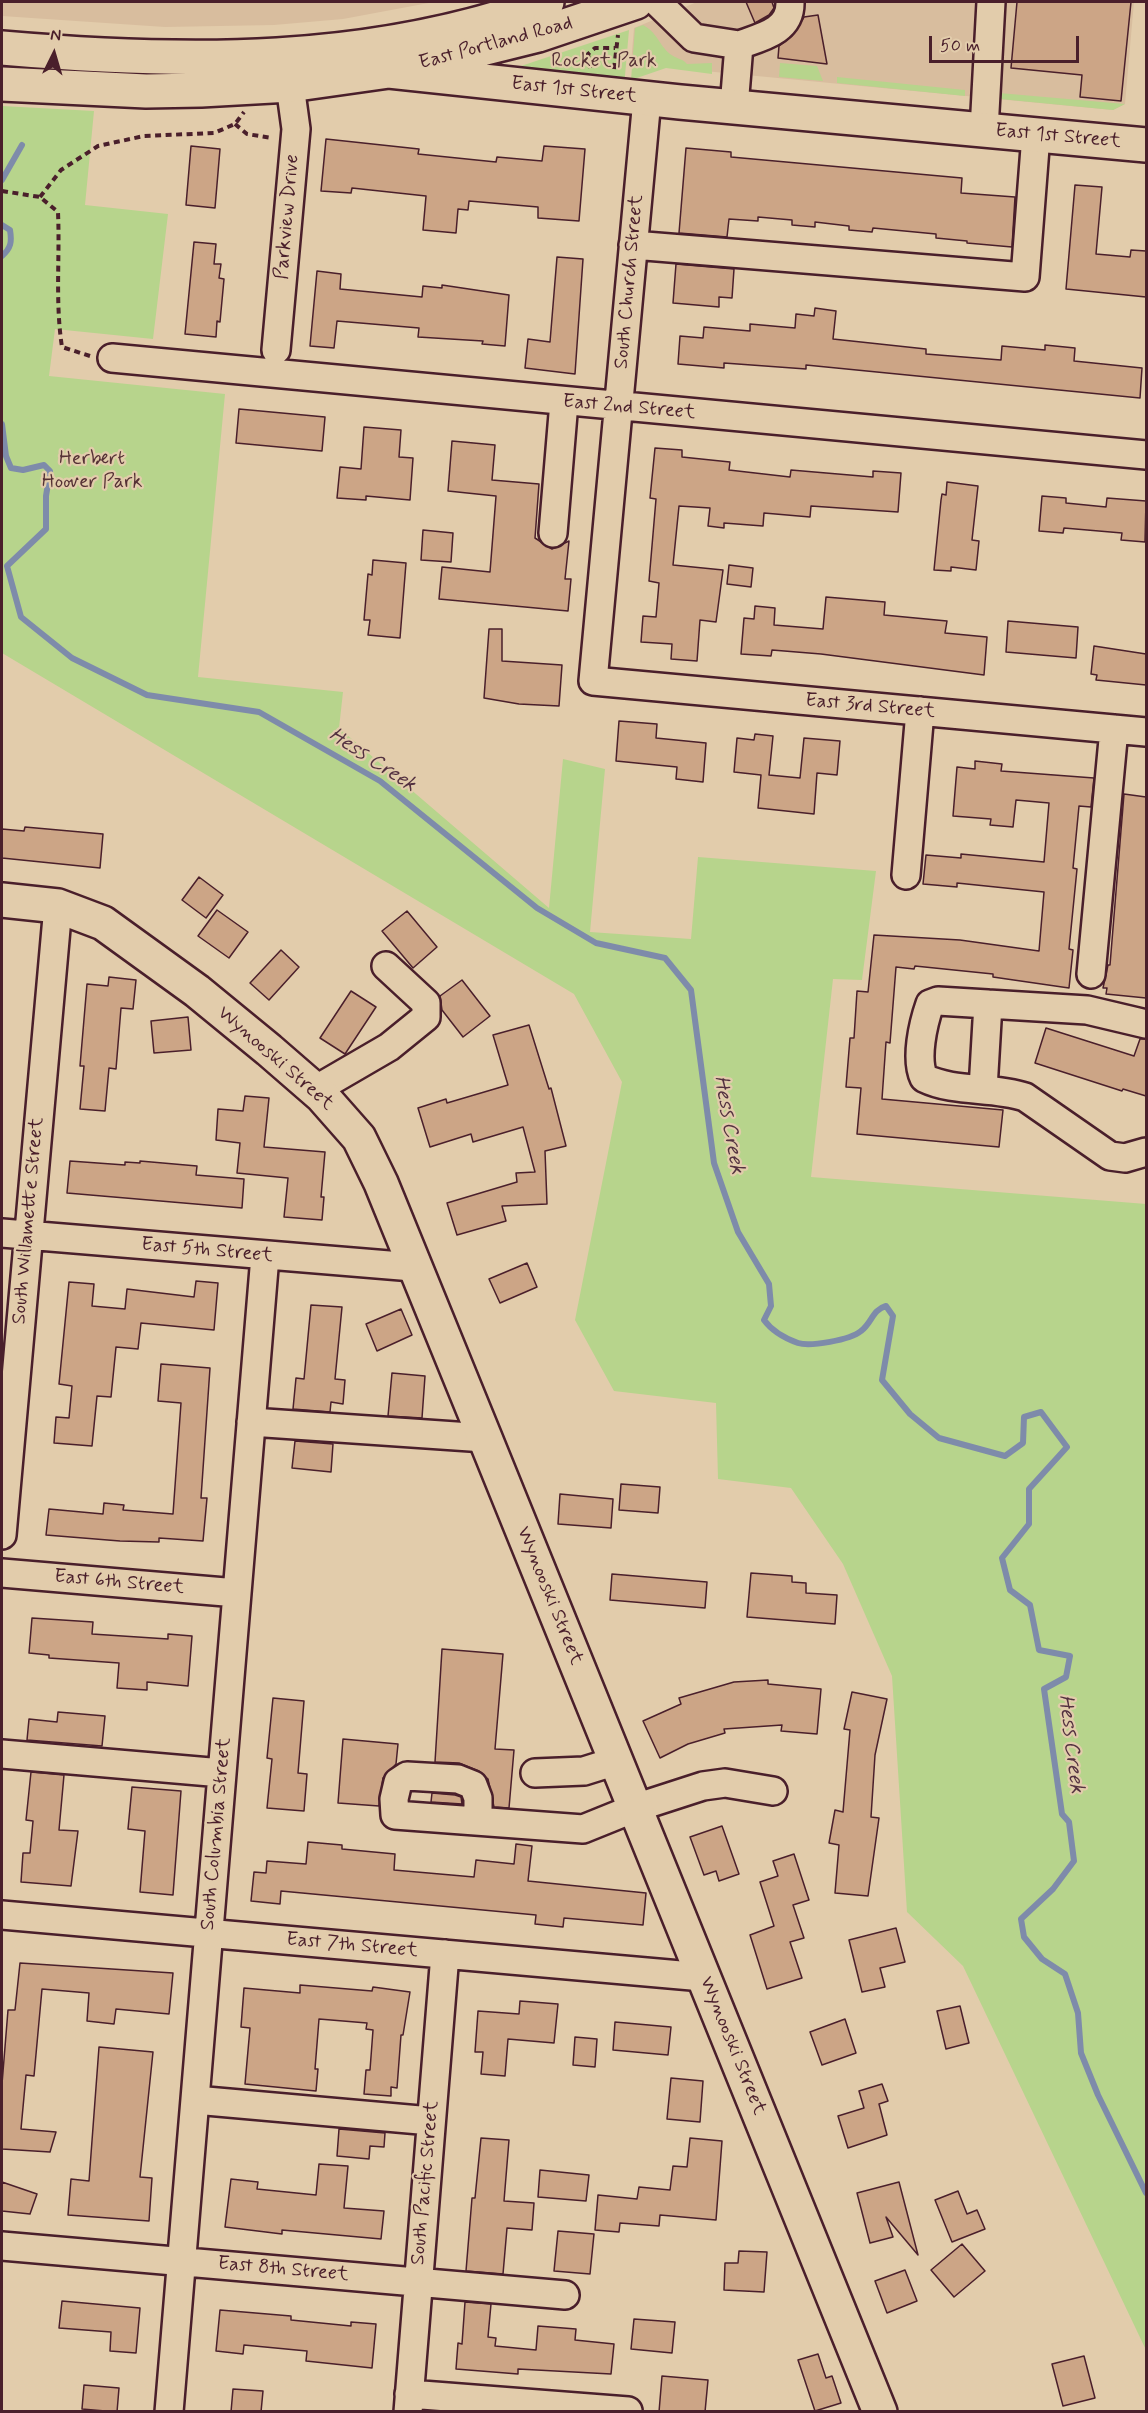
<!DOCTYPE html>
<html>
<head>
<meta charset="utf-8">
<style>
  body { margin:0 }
  #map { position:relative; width:1148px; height:2413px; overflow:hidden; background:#e2ccab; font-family:Mynerve,sans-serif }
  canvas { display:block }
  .frame { position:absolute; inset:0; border:3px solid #4a1f2b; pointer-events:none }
  .north { position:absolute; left:24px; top:24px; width:60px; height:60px; -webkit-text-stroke:4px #e2ccab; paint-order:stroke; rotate:5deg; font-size:16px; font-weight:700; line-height:24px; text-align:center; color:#4a1f2b }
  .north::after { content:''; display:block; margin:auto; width:21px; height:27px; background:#4a1f2b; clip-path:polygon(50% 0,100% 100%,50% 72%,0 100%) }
  .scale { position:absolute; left:929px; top:36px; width:150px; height:27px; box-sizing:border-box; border:3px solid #4a1f2b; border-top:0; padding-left:8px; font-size:18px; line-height:21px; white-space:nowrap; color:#4a1f2b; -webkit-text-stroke:4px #e2ccab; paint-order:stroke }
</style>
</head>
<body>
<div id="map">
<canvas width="1148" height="2413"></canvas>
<div class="frame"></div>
<div class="north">N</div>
<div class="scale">50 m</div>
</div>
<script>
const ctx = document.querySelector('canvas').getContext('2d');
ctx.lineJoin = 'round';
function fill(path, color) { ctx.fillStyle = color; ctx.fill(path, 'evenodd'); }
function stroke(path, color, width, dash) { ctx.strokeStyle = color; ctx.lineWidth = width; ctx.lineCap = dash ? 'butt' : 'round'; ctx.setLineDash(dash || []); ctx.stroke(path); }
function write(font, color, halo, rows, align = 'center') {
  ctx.font = font + ' Mynerve,sans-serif'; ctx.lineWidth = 4.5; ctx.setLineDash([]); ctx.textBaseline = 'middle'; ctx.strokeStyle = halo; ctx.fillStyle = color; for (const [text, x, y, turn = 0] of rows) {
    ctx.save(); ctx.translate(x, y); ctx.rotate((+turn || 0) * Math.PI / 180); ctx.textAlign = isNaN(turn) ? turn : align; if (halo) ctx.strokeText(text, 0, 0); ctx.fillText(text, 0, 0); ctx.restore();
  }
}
fill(new Path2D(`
  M2 2H434L343 19 274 25 165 27 2 16Z
  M697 2H1134L1125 104 1113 110 631 64 634 28Z`), '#d8bd9e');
fill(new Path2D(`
  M643 25C657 32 659 45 670 54 676 59 682 58 687 64L712 63V74L666 68 631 80 635 28Z
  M629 30 624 87 515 68Z
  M780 63 817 66 823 81 779 77Z
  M837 77 965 90V96L837 83Z
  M999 93 1125 104 1113 110 1000 99Z
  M2 106 94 111 85 205 168 214 153 339 55 329 49 376 225 394 198 677 343 692 339 728 549 908 563 759 605 769 590 932 691 939 698 857 876 871 862 980 833 979 811 1177 1146 1204V2350L963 1966 907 1912 892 1676 843 1564 791 1488 718 1479 716 1403 614 1391 575 1320 622 1082 574 994 2 653Z`), '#b7d48c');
stroke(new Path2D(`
  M2 180 22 145
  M2 225 10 230C12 242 11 248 2 256
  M2 424 6 456 11 468 23 470 44 465 50 471 46 496V529L7 566 21 617 72 658 147 695 259 712 380 781 537 908 596 943 665 958 691 990 714 1163 738 1232 769 1284 771 1306 764 1320C772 1331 784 1338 798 1343 810 1347 850 1340 861 1331 872 1323 872 1310 886 1306L893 1316 882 1380 910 1414 939 1438 1005 1456 1023 1443 1024 1417 1041 1412 1067 1447 1029 1489V1524L1002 1558 1010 1590 1030 1605 1039 1650 1070 1656 1066 1677 1044 1689 1062 1814 1069 1822 1074 1861 1053 1889 1021 1919 1024 1937 1042 1959 1065 1974 1078 2013 1081 2053 1098 2095 1146 2193`), '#7e8baa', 6);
const building = new Path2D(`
  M746 2H772L774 8 769 15 755 23Z
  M1017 2H1131L1121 101 1080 97 1082 75 1011 68Z
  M818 15 827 64 778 58 779 46 792 36 804 17Z
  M326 139 419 149 418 154 496 162 497 157 542 161 544 146 585 149 579 221 538 218V207L469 201 468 210 458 209 456 233 423 230 426 196 352 188 351 193 321 191Z
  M191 146 220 149 215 208 186 205Z
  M686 148 731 152V157L962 178 961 193 1015 197 1012 247 967 243V241L936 238V234L873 228 872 232 849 230V226L815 222V227L792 225V220L758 217V221L729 219 727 237 679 233Z
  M1075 185 1102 187 1096 254 1130 257 1131 250 1146 251V297L1066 289Z
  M194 242 216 244 214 264H221L219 278 224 279 220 322 217 321 216 337 185 334Z
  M557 257 583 259 575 374 525 368 528 339 550 342Z
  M676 264 734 269 732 298 719 297V307L673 303Z
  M317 271 341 274 340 289 422 297 423 286 442 288V285L509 295 505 346 482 344 483 341 418 337 419 328 337 321 334 348 310 346Z
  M815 308 836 311 833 339 926 349V354L1001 360 1002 346 1045 350V345L1075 348 1074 361 1142 368 1140 398 806 365V369L724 363V368L678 364 680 336 703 338 704 327 750 331V324L795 328 796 314 814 316Z
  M239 409 325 417 322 451 236 443Z
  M364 427 401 430 399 457 413 458 410 500 366 496V500L337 498 340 467 361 469Z
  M452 441 495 445 492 480 539 484 535 538 552 549 569 541 565 579H571L568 611 439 599 442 567 490 572 496 496 448 491Z
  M655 448 682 450V457L730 462 729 470 790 477 791 470 873 477V471L901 473 898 512 811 506 810 517 764 513 763 526 724 523V528L708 526 710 508 679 506 673 565 723 570 716 622 700 620 697 661 671 659 672 644 641 642 643 616 656 617 659 583 649 581 656 499 650 498Z
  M947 482 978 486 972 540 979 541 976 570 951 567V571L934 570 941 500 942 494 946 495Z
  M1042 496 1066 498V503L1106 507 1107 498 1146 501 1145 542 1121 540 1122 533 1064 528 1063 533 1039 531Z
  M423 530 453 533 451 562 421 560Z
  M373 560 406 563 400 638 368 635 370 620H364L368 574 372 575Z
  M729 565 753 568 751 587 727 584Z
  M826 597 885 602 884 615 947 621 945 633 987 637 984 675 821 654 772 650 771 656 741 654 744 618 754 619 755 606 775 608 774 625 823 629Z
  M1008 621 1078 627 1076 658 1006 652Z
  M489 629H502V661L562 665 559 706 519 704 484 698Z
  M1094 646 1146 654V685L1096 680 1097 675 1091 674Z
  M619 721 657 724 656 738 706 743 703 782 676 779 677 767 616 761Z
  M755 734 773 736 769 775 800 778 804 738 840 741 837 775 817 773 814 814 758 808 761 775 734 772 737 738 754 740Z
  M975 761 1002 764 1001 771 1094 778 1091 807 1079 806 1073 868 1077 869 1069 949 1073 950 1069 988 993 977V974L915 966 914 969 896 967 890 1043 886 1042 882 1099 1003 1110 999 1147 857 1134 861 1088 846 1087 850 1038H854L857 991 868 992 874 935 960 940 1039 951 1044 892 957 883V887L923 884 926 855 961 858V854L1044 862 1049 803 1016 800 1013 827 990 825 991 819 953 816 957 767 975 769Z
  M1124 794 1146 797V998L1106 994 1107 988H1103L1108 965H1110Z
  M25 827 103 834 100 868 2 858V829L24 831Z
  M199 877 223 895 206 918 182 900Z
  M217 910 248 932 229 958 198 936Z
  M407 911 437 947 413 968 382 931Z
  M281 950 299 967 269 1000 250 983Z
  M109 977 136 980 133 1009 121 1008 116 1069 109 1068 105 1111 80 1109 84 1066H80L87 984 108 986Z
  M462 980 490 1016 463 1037 442 1010 440 996Z
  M351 991 376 1007 345 1054 320 1038Z
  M188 1017 191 1050 154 1053 151 1021Z
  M529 1025 549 1089 551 1088 566 1146 545 1151 547 1204 502 1206 506 1221 457 1235 447 1203 517 1182 516 1173 535 1172 523 1127 473 1142 471 1134 430 1147 418 1108 446 1099 447 1103 508 1085 493 1035Z
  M1046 1028 1134 1056 1140 1039H1146V1096L1123 1089 1122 1091 1035 1063Z
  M245 1096 269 1098 264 1147 325 1152 321 1197H324L322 1220 284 1217 288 1178 237 1173 240 1143 216 1140 218 1109 243 1111Z
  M70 1161 125 1165V1162L140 1163V1161L197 1166 196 1175 244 1179 242 1208 67 1193Z
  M527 1263 537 1287 500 1303 489 1279Z
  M196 1281 218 1283 214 1330 141 1323 138 1349 116 1347 111 1397 97 1396 92 1446 54 1443 56 1417 69 1418 72 1386 59 1384 69 1282 94 1284 92 1306 125 1309 127 1289 194 1297Z
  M311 1305 342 1307 335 1379 345 1380 343 1404 331 1402 330 1412 293 1409 296 1378 304 1379Z
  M401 1309 412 1335 377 1351 366 1324Z
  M161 1364 210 1368 201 1498H207L203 1541 159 1538V1542L120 1541 46 1535 49 1509 103 1514 104 1503 124 1505 123 1510 173 1514 181 1403 158 1401Z
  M392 1373 425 1376 422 1418 388 1416Z
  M295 1441 333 1444 331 1472 292 1468Z
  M621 1484 660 1487 658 1513 619 1510Z
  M560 1494 613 1499 611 1528 558 1524Z
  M751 1573 792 1576V1582L806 1583V1593L837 1595 835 1624 747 1617Z
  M612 1574 707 1582 705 1608 610 1600Z
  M32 1618 93 1622 92 1634 168 1639V1634L192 1636 188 1686 147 1682V1690L117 1688 119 1663 49 1658V1655L29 1653Z
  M442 1649 503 1654 495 1749 514 1750 509 1808 494 1807 488 1779 479 1771 459 1763 435 1762Z
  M768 1680V1684L821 1689 817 1734 781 1731 782 1725 724 1729 725 1733 688 1744 660 1758 643 1721 681 1704 679 1698 734 1682Z
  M852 1692 887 1699 875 1755 871 1817 879 1818 868 1896 835 1893 839 1845 829 1843 835 1810 843 1812 850 1730 844 1729Z
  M273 1698 304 1701 298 1773 307 1774 304 1811 267 1808 272 1759 267 1758Z
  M58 1712 105 1716 102 1746 27 1740 29 1719 57 1722Z
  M343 1739 398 1744 396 1764 383 1778 379 1806 338 1803Z
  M31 1772 64 1775 59 1830 78 1831 71 1886 21 1882 23 1853H30L33 1821 26 1820Z
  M132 1787 181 1791 173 1895 140 1892 145 1831 128 1829Z
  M432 1793 455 1795 461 1797 462 1804 431 1802Z
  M722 1826 739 1874 719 1881 716 1871 704 1875 690 1837Z
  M308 1842 342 1845V1849L395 1854 394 1870 474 1877 476 1860 514 1864 516 1844 532 1846 528 1881 646 1893 643 1925 564 1918 563 1927 535 1924 536 1915 281 1891 280 1904 251 1901 254 1872 266 1873 267 1861 306 1864Z
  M794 1854 809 1900 793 1905 804 1938 790 1942 802 1978 767 1989 750 1935 774 1926 760 1882 778 1876 773 1861Z
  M896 1928 905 1962 880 1968 885 1987 862 1992 849 1940Z
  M20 1963 173 1973 169 2014 116 2009 114 2024 87 2021 89 1993 42 1989 34 2076 26 2075 21 2129 56 2132 50 2152 2 2149V2084L8 2010H15Z
  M300 1985 372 1991 373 1987 410 1992 403 2035H401L397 2088 391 2087V2096L364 2094 366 2070H370L373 2030 366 2029 367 2023 319 2019 315 2069H318L316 2091 245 2084 250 2028 241 2027 244 1988 300 1993Z
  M520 2001 558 2004 554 2043 508 2039 505 2076 481 2074 483 2052H475L478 2011 519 2014Z
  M960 2006 969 2043 946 2049 937 2011Z
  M845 2019 856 2053 822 2065 810 2032Z
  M615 2022 671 2027 668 2055 613 2050Z
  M575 2037 597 2039 595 2067 573 2065Z
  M99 2047 153 2052 140 2177 152 2178 149 2221 68 2215 71 2179 89 2181Z
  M671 2078 703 2081 700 2122 667 2119Z
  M882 2084 888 2101 879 2104 887 2135 848 2148 838 2116 864 2108 859 2091Z
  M339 2129 385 2133 384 2147 370 2146 369 2159 337 2156Z
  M481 2138 509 2140 504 2201 534 2203 532 2230 507 2228 503 2274 466 2271 472 2198H475Z
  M690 2138 722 2141 716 2220 660 2215 659 2226 620 2223 619 2232 595 2230 598 2195 637 2199 639 2187 670 2190 673 2166 687 2167Z
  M319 2164 348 2166 344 2208 384 2211 381 2239 282 2230V2234L225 2227 231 2179 258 2182 257 2189 316 2195Z
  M540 2170 589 2175 586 2201 538 2197Z
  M2 2182 37 2194 30 2214 2 2211Z
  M899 2182 918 2255 886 2217 893 2237 870 2243 857 2193Z
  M958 2191 967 2214 977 2210 985 2229 952 2242 935 2200Z
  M558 2231 594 2234 590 2274 554 2271Z
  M962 2244 985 2271 954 2297 931 2270Z
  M739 2251 767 2252 764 2292 724 2290 725 2263H738Z
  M905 2270 917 2301 887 2313 875 2281Z
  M62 2301 140 2308 136 2353 110 2351 111 2332 59 2328Z
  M465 2302 491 2304 488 2337 496 2338 495 2346 536 2350 538 2326 576 2329 575 2340 614 2344 611 2374 518 2369V2374L456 2369 458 2343 462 2344Z
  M220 2310 291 2316V2320L351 2326V2322L376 2324 372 2368 306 2361 307 2351 244 2345 243 2354 216 2351Z
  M634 2319 675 2322 672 2353 631 2349Z
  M818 2354 826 2378 832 2376 841 2403 815 2411 798 2360Z
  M1084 2356 1095 2398 1063 2406 1052 2364Z
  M662 2376 708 2380 705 2412H659Z
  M84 2385 119 2388 117 2412 82 2409Z
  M233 2389 263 2391 261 2412H231Z`);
fill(building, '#cca586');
stroke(building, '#4a1f2b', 1.5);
const minor = new Path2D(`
  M657 2 694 38 739 45 734 107
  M739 45C762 37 791 31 790 2
  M647 99 593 681 1146 732
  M984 130 991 2
  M633 245 1025 277 1036 135
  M276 350 296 129 290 85
  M112 358 1146 455
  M553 533 564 402
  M906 875 920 711
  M1091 974 1114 729
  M1146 1024 1087 1010 938 1001 930 1004C923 1024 915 1059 924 1078 955 1093 992 1086 1025 1097L1110 1156 1125 1158 1146 1152
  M983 1089 988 1004
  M315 1090 389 1047 426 1017V1003L386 966
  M2 1233 413 1267
  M251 1422 485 1438
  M2 1535 58 906
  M2 1573 237 1593
  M2 1754 222 1773
  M535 1773 584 1771 616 1761
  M478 1821V1798L473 1785 458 1779 407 1776 398 1782 394 1799 395 1815 583 1829 635 1808 703 1786 725 1783 773 1791
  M2 1915 703 1977
  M195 2100 431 2121
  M2 2246 565 2295
  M409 2394 628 2411
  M169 2412 265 1256
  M408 2412 445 1954`);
const major = new Path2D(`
  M2 48C186 64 370 66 547 2
  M417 65 538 35 636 2
  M2 84 146 91 201 90 290 85 389 71 680 102 1146 145
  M2 900 58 906 103 923 197 991 269 1050 322 1096 359 1138 381 1183 485 1438 880 2412`);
stroke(minor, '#4a1f2b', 32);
stroke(major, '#4a1f2b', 38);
stroke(new Path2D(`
  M590 68 588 54 595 48H615
  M614 69 618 35
  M235 124 247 134 272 138
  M2 191 40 197 58 212C60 258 55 302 62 347L90 356
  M40 197 61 170 98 146 144 136 214 133 235 124 244 112`), '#4a1f2b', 4, [6, 4.5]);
stroke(minor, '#e2ccab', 27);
stroke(major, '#e2ccab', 33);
write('20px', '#4a1f2b', '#e2ccab', [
  ["East Portland Road",496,44,-15],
  ["East 1st Street",574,91,6],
  ["East 1st Street",1058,137,5],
  ["Parkview Drive",288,217,-85],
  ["South Church Street",630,282,-85],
  ["East 2nd Street",629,408,5],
  ["East 3rd Street",870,707,5],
  ["Wynooski Street",275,1059,41],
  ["South Willamette Street",29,1221,-85],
  ["East 5th Street",207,1251,5],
  ["East 6th Street",119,1583,5],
  ["Wynooski Street",549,1596,68],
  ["South Columbia Street",217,1834,-85],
  ["East 7th Street",352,1946,5],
  ["Wynooski Street",732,2046,68],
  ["South Pacific Street",426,2183,-85],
  ["East 8th Street",283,2270,5]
]);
write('20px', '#553135', '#e2ccab', [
  ["Rocket Park",604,62],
  ["Herbert",92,460],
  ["Hoover Park",92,483]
]);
write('italic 21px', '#533140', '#e2ccab', [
  ["Hess Creek",372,761,33],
  ["Hess Creek",728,1125,80],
  ["Hess Creek",1070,1744,83]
]);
</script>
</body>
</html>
